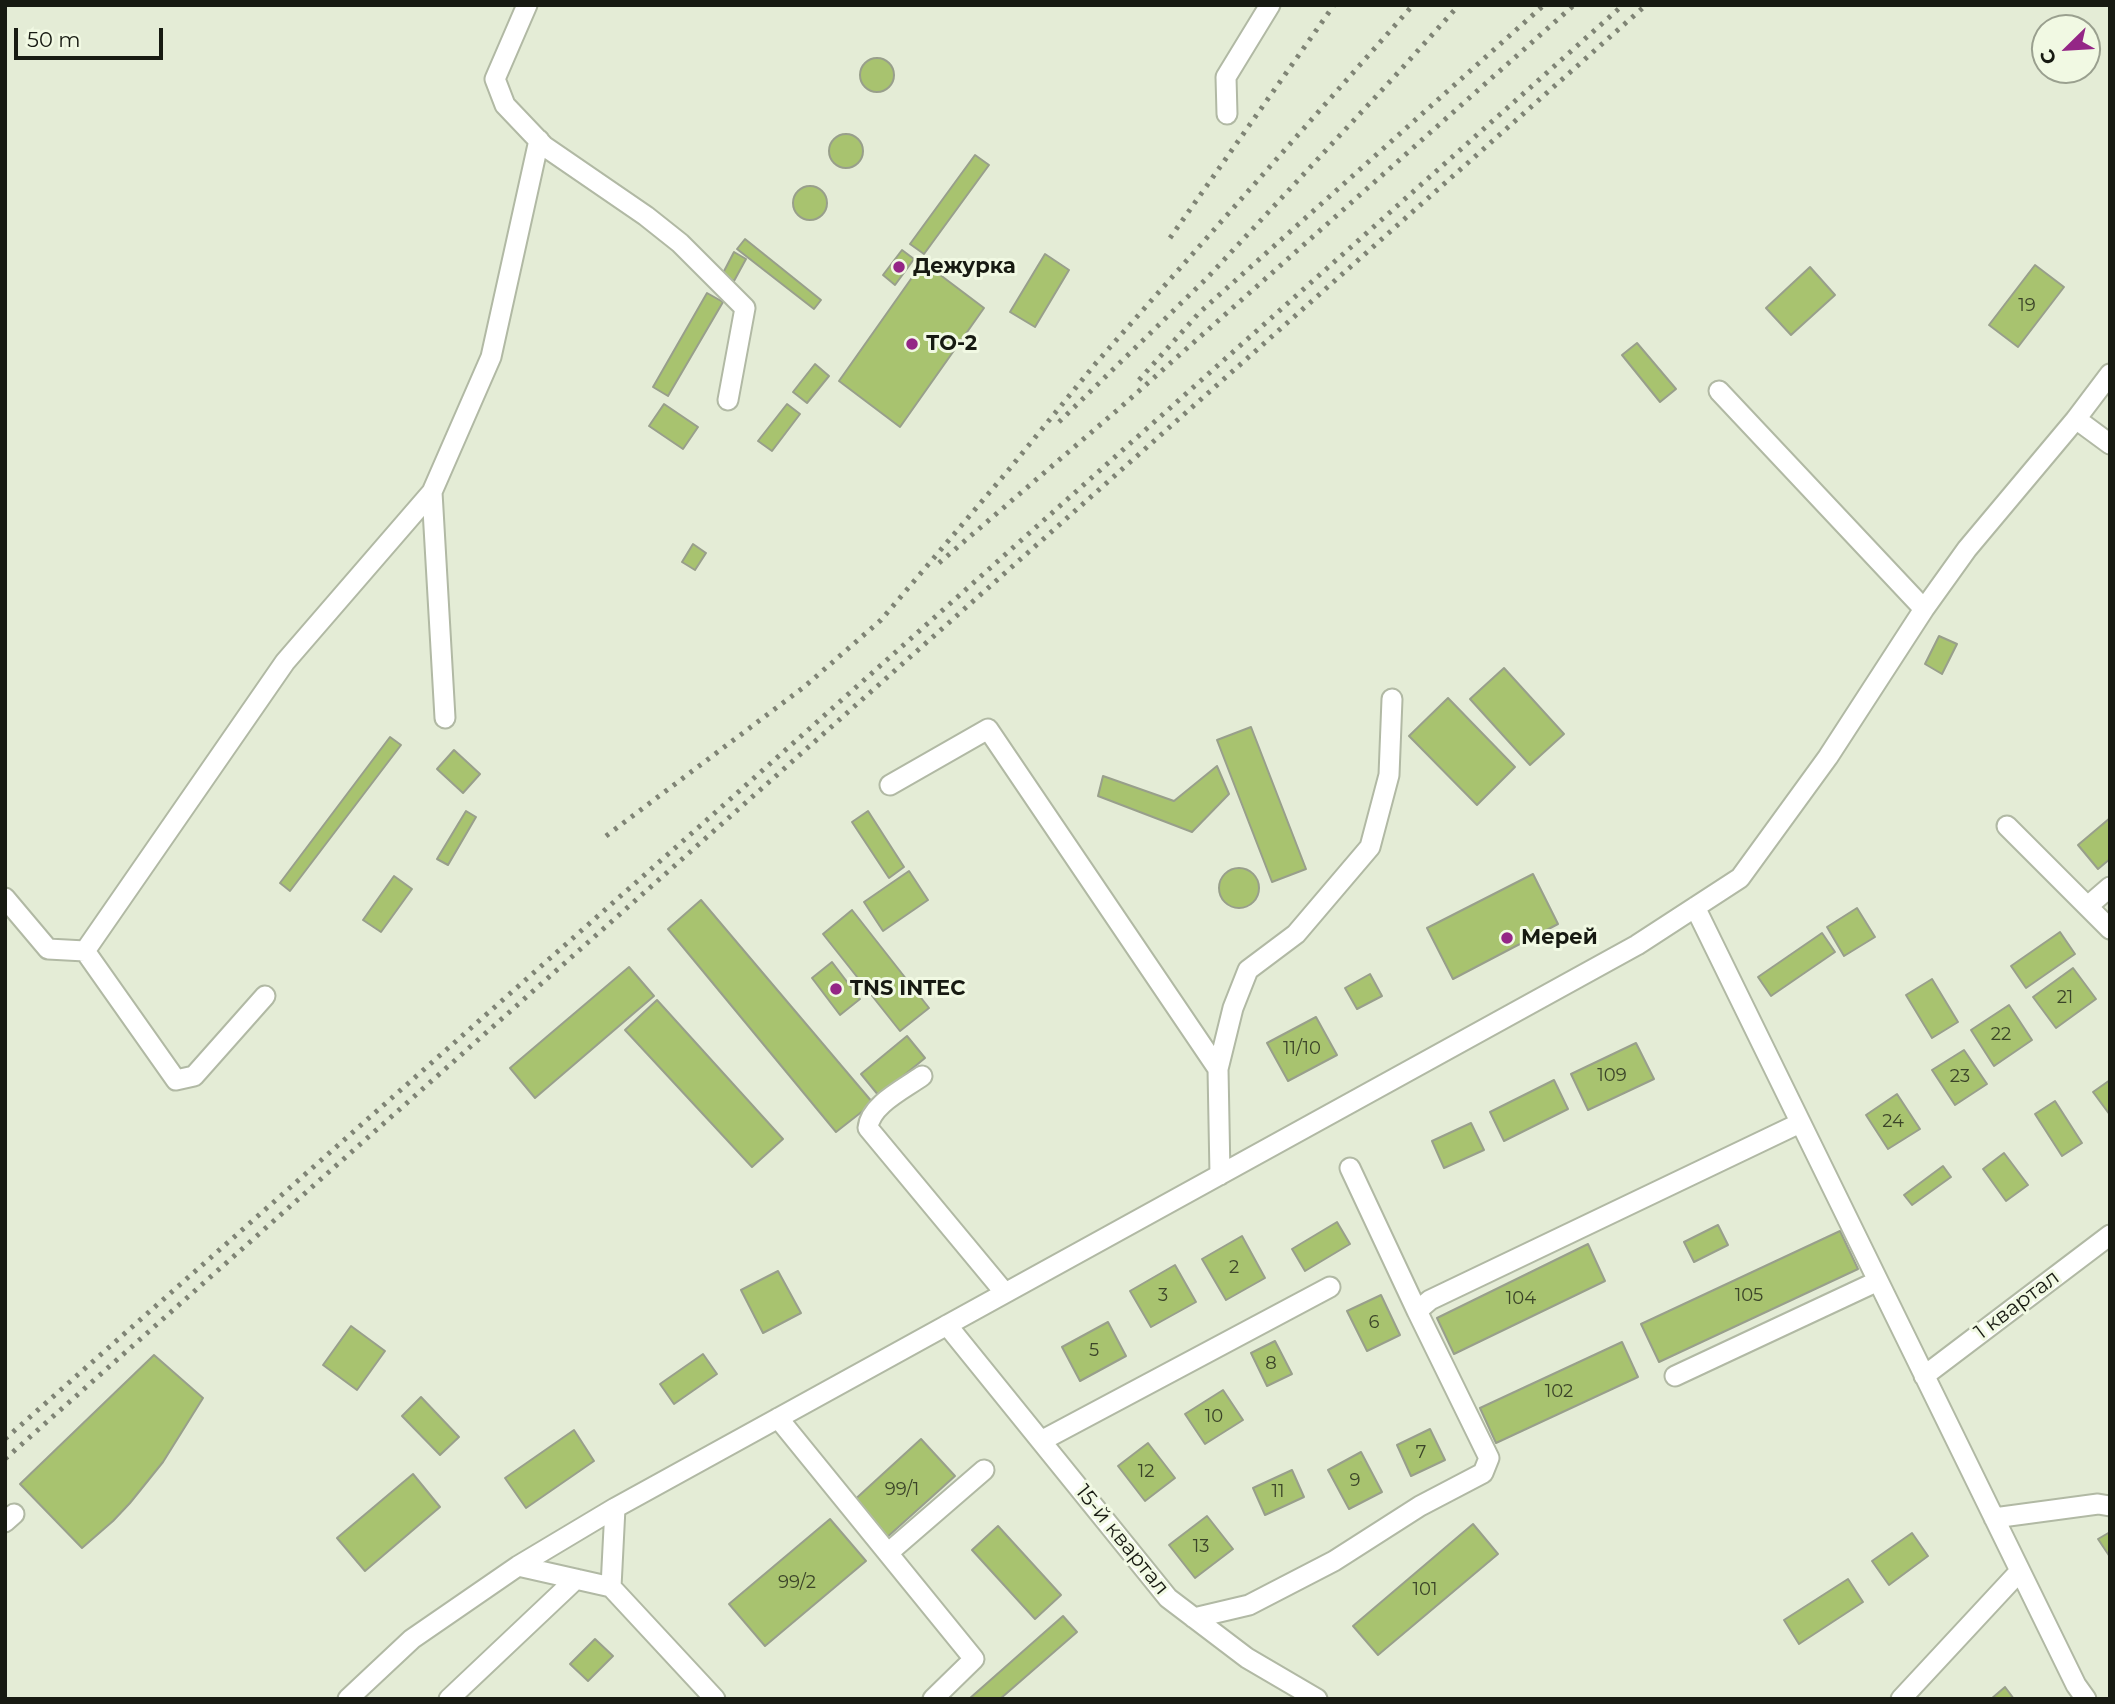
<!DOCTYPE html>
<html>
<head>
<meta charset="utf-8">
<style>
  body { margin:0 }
  #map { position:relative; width:2115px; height:1704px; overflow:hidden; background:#e4ecd6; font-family:Montserrat,sans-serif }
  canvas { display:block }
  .frame { position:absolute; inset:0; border:7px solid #171a12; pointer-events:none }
  .north { position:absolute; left:2031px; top:14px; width:70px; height:70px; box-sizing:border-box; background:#f1f9e3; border:2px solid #9aa08f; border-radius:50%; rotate:246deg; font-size:19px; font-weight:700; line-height:28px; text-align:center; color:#171a12 }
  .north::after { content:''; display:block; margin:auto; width:24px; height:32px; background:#942686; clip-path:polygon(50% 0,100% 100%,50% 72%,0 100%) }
  .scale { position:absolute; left:14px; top:28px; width:149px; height:32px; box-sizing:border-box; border:4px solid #171a12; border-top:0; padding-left:9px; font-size:21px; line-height:24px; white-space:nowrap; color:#171a12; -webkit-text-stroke:5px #f1f9e3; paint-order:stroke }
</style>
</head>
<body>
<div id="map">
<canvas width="2115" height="1704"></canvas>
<div class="frame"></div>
<div class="north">С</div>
<div class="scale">50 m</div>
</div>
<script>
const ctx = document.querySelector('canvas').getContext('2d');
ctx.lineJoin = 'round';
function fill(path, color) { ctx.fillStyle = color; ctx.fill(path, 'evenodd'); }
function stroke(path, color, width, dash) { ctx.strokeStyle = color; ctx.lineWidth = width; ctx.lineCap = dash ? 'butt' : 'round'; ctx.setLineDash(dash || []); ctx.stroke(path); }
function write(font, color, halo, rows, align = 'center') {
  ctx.font = font + ' Montserrat,sans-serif'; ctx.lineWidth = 6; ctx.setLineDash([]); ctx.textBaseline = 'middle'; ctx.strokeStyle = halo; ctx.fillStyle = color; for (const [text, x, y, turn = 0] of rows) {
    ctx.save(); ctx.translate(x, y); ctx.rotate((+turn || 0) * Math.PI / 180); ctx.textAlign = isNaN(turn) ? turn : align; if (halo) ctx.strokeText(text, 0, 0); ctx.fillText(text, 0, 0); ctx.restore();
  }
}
const building = new Path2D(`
  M860 75a17 17 0 1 1 34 0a17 17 0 1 1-34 0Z
  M829 151a17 17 0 1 1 34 0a17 17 0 1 1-34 0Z
  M975 155 989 165 924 254 910 244Z
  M793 203a17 17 0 1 1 34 0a17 17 0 1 1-34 0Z
  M745 239 821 300 814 309 737 249Z
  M902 250 914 259 895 285 883 275Z
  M734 252 746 259 734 281 722 275Z
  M1045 254 1069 270 1035 327 1010 312Z
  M923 262 984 308 900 427 839 381Z
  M2035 265 2064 287 2018 347 1989 325Z
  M1810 267 1835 295 1791 335 1766 308Z
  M707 293 723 302 668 396 653 387Z
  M1637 343 1676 389 1660 402 1622 355Z
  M815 364 829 376 807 403 793 392Z
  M664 404 698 427 683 449 649 426Z
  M787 404 800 414 772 451 758 441Z
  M693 544 706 553 695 570 682 562Z
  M1939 636 1957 644 1942 674 1925 664Z
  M1504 668 1564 734 1530 765 1470 699Z
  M1448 698 1515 767 1477 805 1409 736Z
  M1251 727 1306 869 1272 882 1217 740Z
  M390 737 401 745 290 891 280 883Z
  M454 750 480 774 463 793 437 769Z
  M1217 766 1229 794 1192 832 1098 796 1103 776 1174 801Z
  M466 811 476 817 448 865 437 859Z
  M868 811 904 867 889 878 852 822Z
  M2110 818V859L2098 869 2078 845Z
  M1219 888a20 20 0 1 1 40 0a20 20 0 1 1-40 0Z
  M909 871 928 900 883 931 864 902Z
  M1533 874 1558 924 1453 979 1427 928Z
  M394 876 412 889 381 932 363 920Z
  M701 900 873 1103 836 1132 668 929Z
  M1857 908 1875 937 1844 956 1827 927Z
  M852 910 929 1008 900 1031 823 934Z
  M2060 932 2075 954 2026 988 2011 966Z
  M1822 933 1835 952 1771 996 1758 977Z
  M832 962 860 999 840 1015 812 978Z
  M629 967 654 996 535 1098 510 1068Z
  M2073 968 2096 999 2056 1028 2033 997Z
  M1370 974 1382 996 1357 1009 1345 988Z
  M1932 979 1958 1022 1932 1038 1906 995Z
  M657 1000 783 1139 752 1167 625 1030Z
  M2009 1005 2032 1040 1994 1066 1971 1030Z
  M1316 1017 1337 1055 1288 1081 1267 1043Z
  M907 1036 925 1058 879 1096 861 1074Z
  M1636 1043 1654 1079 1588 1110 1571 1074Z
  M1964 1050 1987 1084 1955 1105 1932 1070Z
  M1554 1080 1568 1109 1504 1141 1490 1112Z
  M2110 1080V1115L2093 1092Z
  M1897 1094 1920 1129 1888 1149 1866 1115Z
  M2055 1101 2082 1143 2062 1156 2035 1114Z
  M1471 1123 1484 1150 1444 1168 1432 1141Z
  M2004 1153 2028 1185 2006 1201 1983 1169Z
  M1943 1166 1951 1177 1912 1205 1904 1195Z
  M1337 1222 1350 1244 1305 1271 1292 1249Z
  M1718 1225 1728 1245 1694 1262 1684 1242Z
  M1840 1231 1858 1269 1659 1362 1641 1324Z
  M1242 1236 1265 1278 1226 1300 1202 1259Z
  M1588 1244 1605 1281 1454 1354 1437 1318Z
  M1175 1265 1196 1302 1151 1327 1130 1291Z
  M778 1271 801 1313 763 1333 741 1290Z
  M1381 1295 1400 1335 1367 1351 1347 1311Z
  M1108 1322 1126 1356 1080 1381 1062 1347Z
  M351 1326 385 1351 357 1390 323 1365Z
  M1275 1341 1292 1374 1267 1386 1251 1353Z
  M1622 1342 1638 1377 1496 1443 1480 1408Z
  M703 1354 717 1374 674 1404 660 1384Z
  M154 1355 203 1398 163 1462 130 1503 113 1521 82 1548 20 1484Z
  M1223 1390 1243 1420 1205 1444 1185 1414Z
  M421 1397 459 1437 440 1455 402 1416Z
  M1430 1429 1445 1460 1411 1476 1397 1445Z
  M574 1430 594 1461 526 1508 505 1478Z
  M921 1439 955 1476 884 1540 850 1504Z
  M1148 1443 1175 1478 1145 1501 1118 1466Z
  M1361 1452 1382 1492 1349 1509 1328 1470Z
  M1292 1470 1304 1497 1265 1515 1253 1488Z
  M413 1474 440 1507 365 1571 337 1538Z
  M1207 1516 1233 1549 1195 1578 1169 1545Z
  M830 1519 866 1561 765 1646 729 1604Z
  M1473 1524 1498 1554 1378 1655 1353 1626Z
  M998 1526 1061 1595 1035 1619 972 1550Z
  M2110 1532V1557L2098 1539Z
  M1912 1533 1928 1556 1889 1585 1872 1561Z
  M1848 1579 1863 1602 1799 1644 1784 1620Z
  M1063 1616 1077 1632 1000 1699H969Z
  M595 1639 613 1656 588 1681 570 1664Z
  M2005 1687 2014 1699H1991Z`);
fill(building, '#a8c36f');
stroke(building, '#989f8b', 2);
const minor = new Path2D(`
  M527 5 495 79 505 105 544 146 646 216 680 243 745 308 728 400
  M1227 114 1226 77 1270 5
  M1719 391 1924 609
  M2076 419 2110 444
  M445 718 432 492 491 357 539 140
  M890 785 988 729 1218 1069 1220 1175
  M2007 826 2110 929
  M5 898 48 949 85 951 285 662 432 492
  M2088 906 2110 887
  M1695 907 2076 1685 2086 1699
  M85 951 176 1080 194 1076 265 996
  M1218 1069 1233 1008 1248 970 1296 934 1370 847 1389 775 1392 699
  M922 1076C904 1089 870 1105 868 1128L1005 1293
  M1350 1168 1417 1311
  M947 1325 1168 1598 1247 1658 1317 1699
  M1675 1376 1878 1281
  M1924 1376 2110 1235
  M778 1418 974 1659 933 1699
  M1041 1441 1330 1287
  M1994 1518 2098 1504 2110 1506
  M5 1522 14 1514
  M888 1553 984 1470
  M518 1566 611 1587 715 1699
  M611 1587 615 1508
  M1194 1618 1249 1605 1334 1561 1420 1506 1483 1473 1489 1458 1417 1311 1430 1300 1800 1123
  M348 1699 412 1639 518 1566 615 1508 1637 945 1740 878 1828 757 1924 609 1967 549 2076 419 2110 374
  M449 1699 576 1579
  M1901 1699 2019 1572`);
stroke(minor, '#b1b9a4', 23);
stroke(minor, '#fff', 19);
stroke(new Path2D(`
  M1170 238 1334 5
  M1139 380 1199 313 1544 5
  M1059 422 1208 277 1395 76 1459 5
  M939 563 1122 406 1574 5
  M606 836 804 687 881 620 1006 473 1096 363 1413 5
  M5 1439 709 818 1623 5
  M5 1459 1646 5`), '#7f8475', 5, [3.5, 7]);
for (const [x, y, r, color] of [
  [899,267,7,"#942686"],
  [912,344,7,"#942686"],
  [1507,938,7,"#942686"],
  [836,989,7,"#942686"]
]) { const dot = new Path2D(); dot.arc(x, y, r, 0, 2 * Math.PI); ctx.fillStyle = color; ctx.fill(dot); stroke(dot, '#f1f9e3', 2.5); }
write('18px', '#3b4429', null, [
  ["19",2027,306],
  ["21",2065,998],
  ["22",2001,1035],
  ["11/10",1302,1049],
  ["109",1612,1076],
  ["23",1960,1077],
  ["24",1893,1122],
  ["2",1234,1268],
  ["3",1163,1296],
  ["105",1749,1296],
  ["104",1521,1299],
  ["6",1374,1323],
  ["5",1094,1351],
  ["8",1271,1364],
  ["102",1559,1392],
  ["10",1214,1417],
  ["7",1421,1453],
  ["12",1146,1472],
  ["9",1355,1481],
  ["99/1",902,1490],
  ["11",1278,1492],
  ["13",1201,1547],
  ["99/2",797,1583],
  ["101",1425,1590]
]);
write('bold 21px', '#171a12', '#f1f9e3', [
  ["Дежурка",913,267],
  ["ТО-2",926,344],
  ["Мерей",1521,938],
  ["TNS INTEC",850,989]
], 'left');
write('21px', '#171a12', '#f1f9e3', [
  ["1 квартал",2017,1305,-37],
  ["15-й квартал",1122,1540,51]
]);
</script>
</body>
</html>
